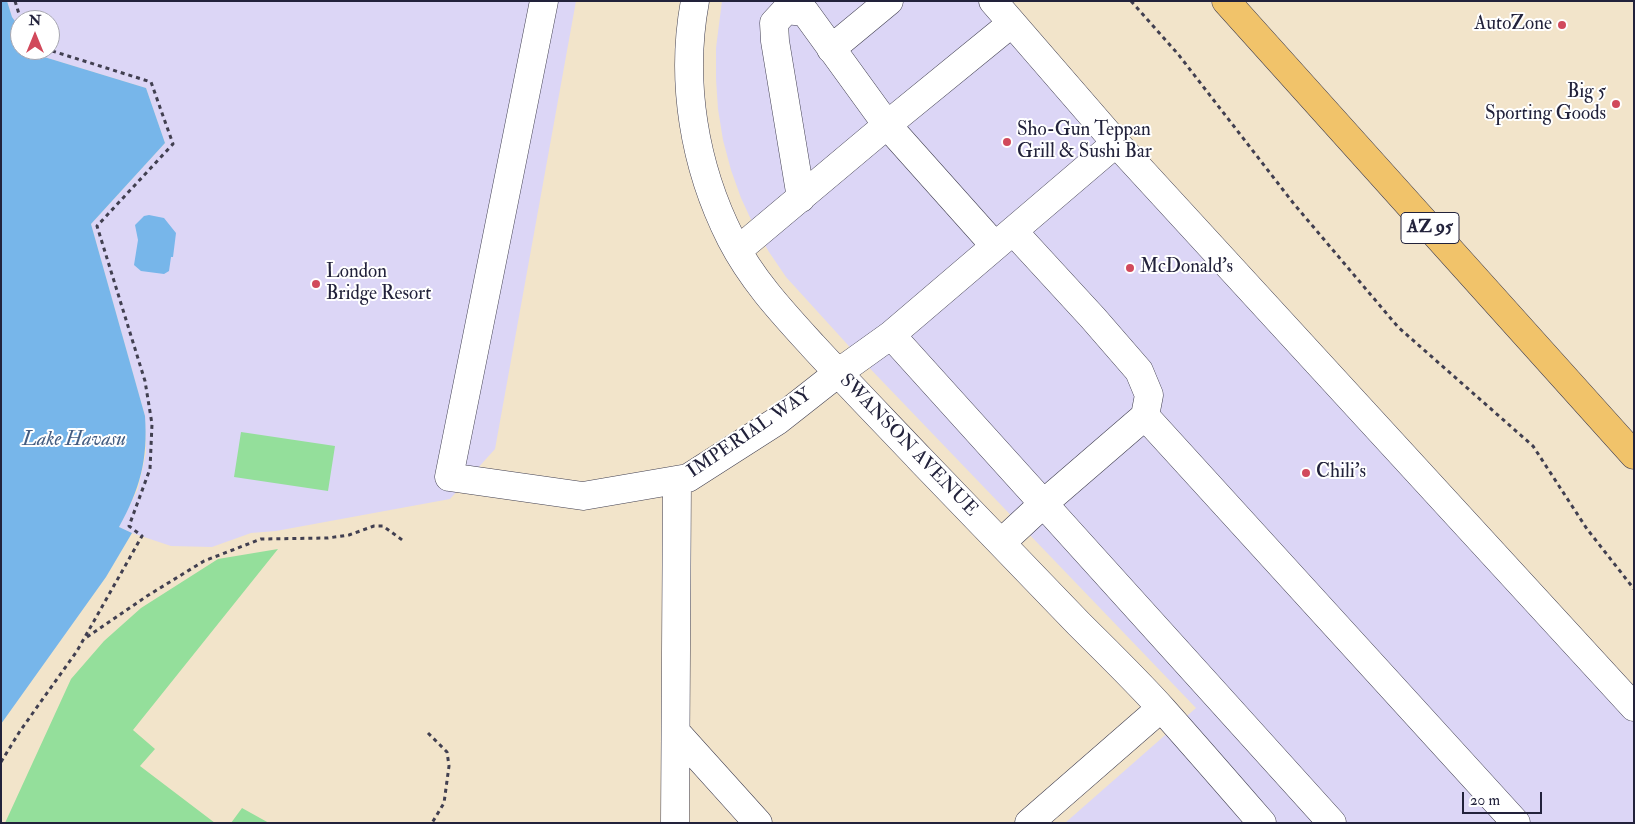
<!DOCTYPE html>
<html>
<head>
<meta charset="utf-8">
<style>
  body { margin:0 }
  #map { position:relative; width:1635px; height:824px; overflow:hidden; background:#f2e4ca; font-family:"IM FELL Double Pica",serif }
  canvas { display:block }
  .frame { position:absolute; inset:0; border:2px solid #22223b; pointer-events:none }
  .north { position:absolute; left:10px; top:10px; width:50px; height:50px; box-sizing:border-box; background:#fff; border:1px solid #a7a7b1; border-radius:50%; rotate:0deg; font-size:14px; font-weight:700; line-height:20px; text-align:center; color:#22223b }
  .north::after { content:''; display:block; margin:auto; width:18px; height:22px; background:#d1495b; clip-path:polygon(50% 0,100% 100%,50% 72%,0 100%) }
  .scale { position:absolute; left:1462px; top:792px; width:80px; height:22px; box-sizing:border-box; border:2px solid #22223b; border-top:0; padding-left:6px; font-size:15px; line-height:18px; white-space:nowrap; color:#22223b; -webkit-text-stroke:4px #fff; paint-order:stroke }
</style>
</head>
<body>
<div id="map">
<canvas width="1635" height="824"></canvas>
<div class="frame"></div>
<div class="north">N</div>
<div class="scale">20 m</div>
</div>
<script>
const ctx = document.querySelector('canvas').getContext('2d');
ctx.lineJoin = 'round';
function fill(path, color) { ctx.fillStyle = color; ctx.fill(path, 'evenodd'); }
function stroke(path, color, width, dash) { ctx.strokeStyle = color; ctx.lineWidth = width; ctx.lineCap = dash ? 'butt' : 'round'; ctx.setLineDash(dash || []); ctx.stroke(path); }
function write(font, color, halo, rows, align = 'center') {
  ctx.font = font + ' "IM FELL Double Pica",serif'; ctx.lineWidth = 4; ctx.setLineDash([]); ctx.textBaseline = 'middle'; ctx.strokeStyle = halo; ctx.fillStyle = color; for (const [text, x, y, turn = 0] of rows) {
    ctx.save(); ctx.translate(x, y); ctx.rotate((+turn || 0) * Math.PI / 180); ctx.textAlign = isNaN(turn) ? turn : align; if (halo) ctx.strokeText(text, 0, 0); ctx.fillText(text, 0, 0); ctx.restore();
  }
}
fill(new Path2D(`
  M7 1H576L495 449 450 499 276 531 251 533 212 547 171 546 132 533 119 527 138 489 146 453 145 416 91 224 165 143 146 88 41 56 37 50H50V20H20V28L12 17Z
  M722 1H978L1634 720V823H1065L1196 708 857 355 786 277 769 252 754 226 741 198 731 170 723 140 718 109 716 79V48Z`), '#dcd6f6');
fill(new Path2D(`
  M241 432 335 446 328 491 234 477Z
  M278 549 133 730 155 749 140 766 215 823H5L71 679 104 641 141 608 218 559Z
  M242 808 269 823H231Z`), '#94df9b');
fill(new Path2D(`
  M1 1H7L12 17 20 28V50H37L41 56 146 88 165 143 91 224 145 416C148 460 140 489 119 527L132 533 106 577 1 724Z
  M149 215 164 218 176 233 173 257H171L169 271 164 274 141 271 134 265 138 240 135 225 144 216Z`), '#77b6ea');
const minor = new Path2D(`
  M544 1 449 477 583 496 688 478 777 421 838 373 891 335 1116 143
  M695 1C680 81 694 166 731 239 752 280 782 312 813 346 848 384 884 421 920 459 973 514 1026 569 1079 624 1107 652 1136 680 1163 710 1196 747 1229 785 1262 823
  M993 1 1116 143 1634 707
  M831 49 889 1
  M801 198 775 41 774 23 786 10 805 12 887 125 995 246
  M1013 231 1093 318 1139 371 1149 395 1145 416
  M738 250 887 125 1012 23
  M891 335 1332 823
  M1001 543 1043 504 1145 416 1516 823
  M676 732 758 823
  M675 823 677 480
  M1029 823 1161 708`);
const highway = new Path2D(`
  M1226 1 1634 455`);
stroke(minor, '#413f50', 29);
stroke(highway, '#413f50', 29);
stroke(new Path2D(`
  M15 1 19 14 24 20
  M1131 1 1178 54 1294 204 1398 327 1533 446 1587 529 1634 589
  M87 637 147 596 204 561 261 539 328 538 349 535 374 526H383L405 542
  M428 733 447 752 449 766 444 803 432 823
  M1 762 20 731 77 651 142 536 129 526 150 469 152 424 145 381 97 226 173 144 151 82 49 50`), '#413f50', 3, [4, 4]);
stroke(minor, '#fff', 28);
stroke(highway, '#f1c36a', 28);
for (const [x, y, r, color] of [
  [1562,25,5,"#d1495b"],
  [1616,104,5,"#d1495b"],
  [1007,142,5,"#d1495b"],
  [1130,268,5,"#d1495b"],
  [316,284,5,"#d1495b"],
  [1306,473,5,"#d1495b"]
]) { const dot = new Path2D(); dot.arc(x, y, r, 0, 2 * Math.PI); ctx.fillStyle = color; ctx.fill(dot); stroke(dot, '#fff', 2); }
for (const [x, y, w] of [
  [1430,228,58]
]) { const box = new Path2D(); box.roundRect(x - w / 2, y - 15.5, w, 31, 4); ctx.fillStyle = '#fff'; ctx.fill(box); stroke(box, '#22223b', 1); }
write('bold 18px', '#22223b', null, [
  ["AZ 95",1430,228]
]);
write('19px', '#22223b', '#fff', [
  ["AutoZone",1552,25,"right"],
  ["Big 5",1606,93,"right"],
  ["Sporting Goods",1606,115,"right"],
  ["Sho-Gun Teppan",1017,131],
  ["Grill & Sushi Bar",1017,153],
  ["McDonald's",1140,268],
  ["London",326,273],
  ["Bridge Resort",326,295],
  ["Chili's",1316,473]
], 'left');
write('19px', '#22223b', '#fff', [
  ["IMPERIAL WAY",750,434,-34],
  ["SWANSON AVENUE",908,446,46]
]);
write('italic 20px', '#445d81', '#fff', [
  ["Lake Havasu",74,441]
]);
</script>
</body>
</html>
